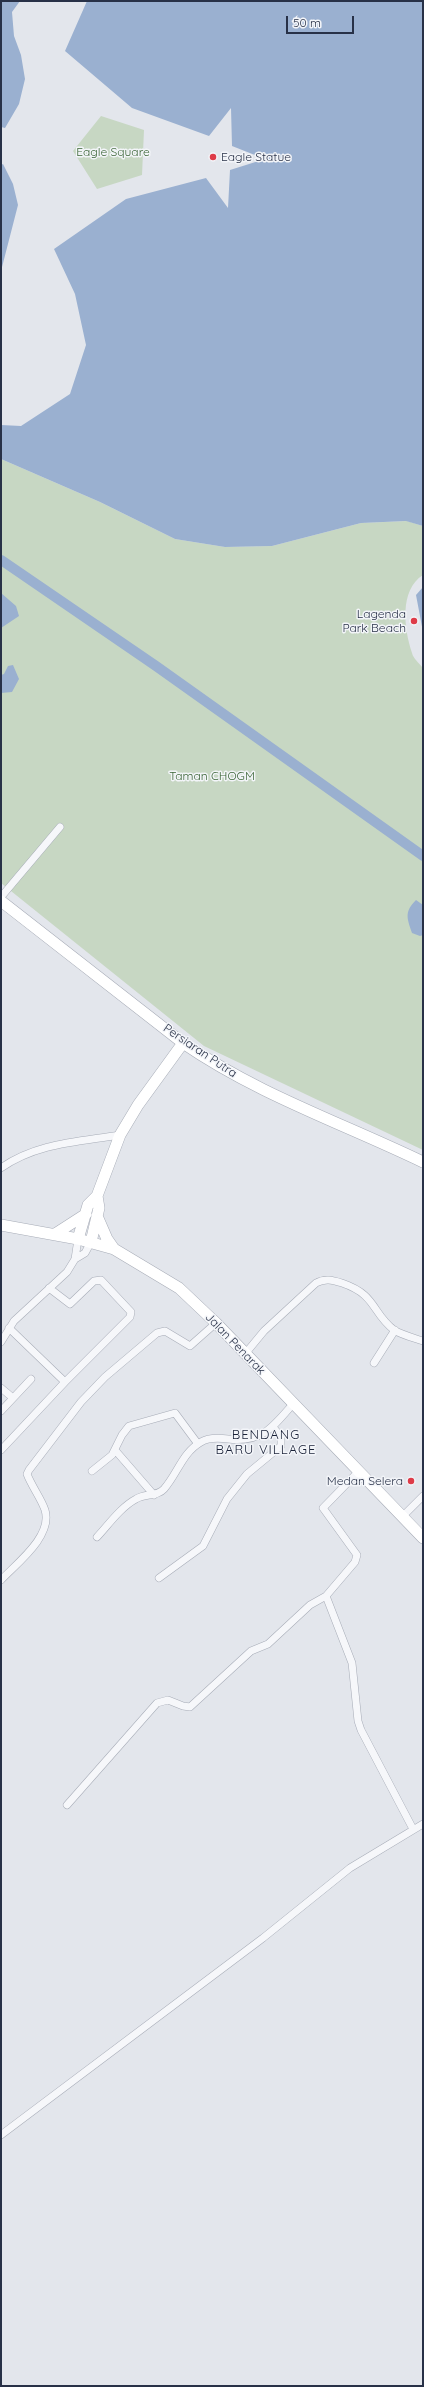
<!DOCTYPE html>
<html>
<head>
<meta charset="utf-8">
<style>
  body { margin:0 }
  #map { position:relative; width:424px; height:2387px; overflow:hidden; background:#e3e6ec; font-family:Quicksand,sans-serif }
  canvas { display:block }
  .frame { position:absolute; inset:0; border:2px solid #283147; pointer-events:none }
  .scale { position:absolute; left:286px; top:16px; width:68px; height:18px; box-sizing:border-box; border:2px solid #283147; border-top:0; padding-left:5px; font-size:12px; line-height:14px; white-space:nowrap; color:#283147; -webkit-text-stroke:3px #f3f5f9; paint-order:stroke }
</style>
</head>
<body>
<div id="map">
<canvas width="424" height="2387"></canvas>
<div class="frame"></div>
<div class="scale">50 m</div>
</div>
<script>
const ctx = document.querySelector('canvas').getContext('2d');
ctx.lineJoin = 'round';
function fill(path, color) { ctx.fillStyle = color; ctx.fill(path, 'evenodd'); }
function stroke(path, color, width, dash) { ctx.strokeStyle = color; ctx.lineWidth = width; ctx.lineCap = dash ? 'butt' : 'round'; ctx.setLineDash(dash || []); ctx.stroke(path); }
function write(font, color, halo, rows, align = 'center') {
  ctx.font = font + ' Quicksand,sans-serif'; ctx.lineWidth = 3; ctx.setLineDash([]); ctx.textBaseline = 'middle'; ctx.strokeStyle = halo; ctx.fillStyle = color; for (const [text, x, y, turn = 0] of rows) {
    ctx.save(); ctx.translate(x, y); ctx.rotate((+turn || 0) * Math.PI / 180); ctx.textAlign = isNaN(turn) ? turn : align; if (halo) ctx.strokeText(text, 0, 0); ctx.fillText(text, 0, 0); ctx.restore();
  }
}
fill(new Path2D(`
  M101 116 144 130 142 175 97 189 73 151Z
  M1 459 100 502 175 539 225 547 272 546 361 523 407 521 423 526V575C399 590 404 629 412 653 413 658 419 663 423 668V1150L204 1046 1 883Z`), '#c7d7c3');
fill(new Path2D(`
  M1 1H20L12 12 14 36 21 55 25 79 19 104 5 128 1 127Z
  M87 1H423V526L406 521 361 523 272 546 225 547 175 539 100 502 1 459V425L21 426 70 394 86 345 75 294 54 249 126 199 206 178 228 208 230 170 265 159 232 146 231 108 209 136 132 108 65 51Z
  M3 164 13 184 18 205 1 271V165Z
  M423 587V632L416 595Z
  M1 593 16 606 19 616 1 628Z
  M13 665 19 679 12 692 1 693V675L4 674 8 666Z
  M416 900 423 905V935L420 936 412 933C407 918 404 912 416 900Z`), '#9ab0d0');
stroke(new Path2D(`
  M1 560 156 666 423 856`), '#9ab0d0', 10);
const street = new Path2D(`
  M1 897 60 827
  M1 1168C37 1143 78 1142 120 1135
  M75 1259 78 1239
  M9 1328 65 1382
  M1 1342 14 1321 67 1272 75 1259 85 1253 91 1242
  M245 1354 264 1331 316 1283C325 1278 332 1280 342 1283 377 1295 371 1312 394 1330 402 1335 414 1338 423 1341
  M374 1363 395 1330
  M1 1388 13 1398
  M1 1411 31 1379
  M1 1450 65 1382 130 1317 131 1312 101 1280 94 1281 70 1304 49 1288
  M115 1450 154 1495
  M92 1471 112 1455 122 1435 129 1426 175 1413 198 1444
  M359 1471 323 1508 357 1555 355 1562 326 1596 352 1663 358 1721 361 1730 413 1829
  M403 1516 423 1496
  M97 1537C109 1524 121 1507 136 1499 145 1493 157 1497 164 1489 178 1473 182 1453 201 1442 209 1437 220 1438 228 1439 262 1443 272 1428 293 1404
  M159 1578 203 1546 227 1499 247 1474 281 1446V1437L273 1427
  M1 1580C17 1563 53 1536 45 1510 41 1498 32 1487 27 1474L29 1470 81 1402 105 1377 157 1333 165 1331 190 1346 216 1323
  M67 1805 157 1703 168 1700 183 1706 190 1707 251 1651 268 1644 310 1605 326 1596
  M1 2135 263 1938 350 1868 423 1824`);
const secondary = new Path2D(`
  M1 901 183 1043C257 1094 342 1123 423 1162
  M97 1216 107 1239 114 1249
  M1 1225 78 1239 114 1249 179 1288 216 1323 423 1538
  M55 1234 86 1214
  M78 1239 88 1205 97 1196
  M91 1242 99 1208 97 1196 120 1135 138 1105 183 1043`);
stroke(street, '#a7acb7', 8);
stroke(secondary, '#a7acb7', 12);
stroke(street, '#f6f7fa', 7);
stroke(secondary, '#fff', 11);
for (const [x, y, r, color] of [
  [213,157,4,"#de3b48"],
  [414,621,4,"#de3b48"],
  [411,1481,4,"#de3b48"]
]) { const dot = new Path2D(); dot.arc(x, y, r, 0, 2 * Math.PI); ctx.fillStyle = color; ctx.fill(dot); stroke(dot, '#f3f5f9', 1.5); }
write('12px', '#396434', '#f3f5f9', [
  ["Eagle Square",113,152],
  ["Taman CHOGM",212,776]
]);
write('12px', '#283147', '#f3f5f9', [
  ["Eagle Statue",221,157,"left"],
  ["Lagenda",406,614],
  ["Park Beach",406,628],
  ["Medan Selera",403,1481]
], 'right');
write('12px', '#283147', '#f3f5f9', [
  ["Persiaran Putra",200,1051,34],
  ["Jalan Penarak",235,1344,46]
]);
ctx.letterSpacing = '1px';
write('13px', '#1a2238', '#f3f5f9', [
  ["BENDANG",266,1435],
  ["BARU VILLAGE",266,1450]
]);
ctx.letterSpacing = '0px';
</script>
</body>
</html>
